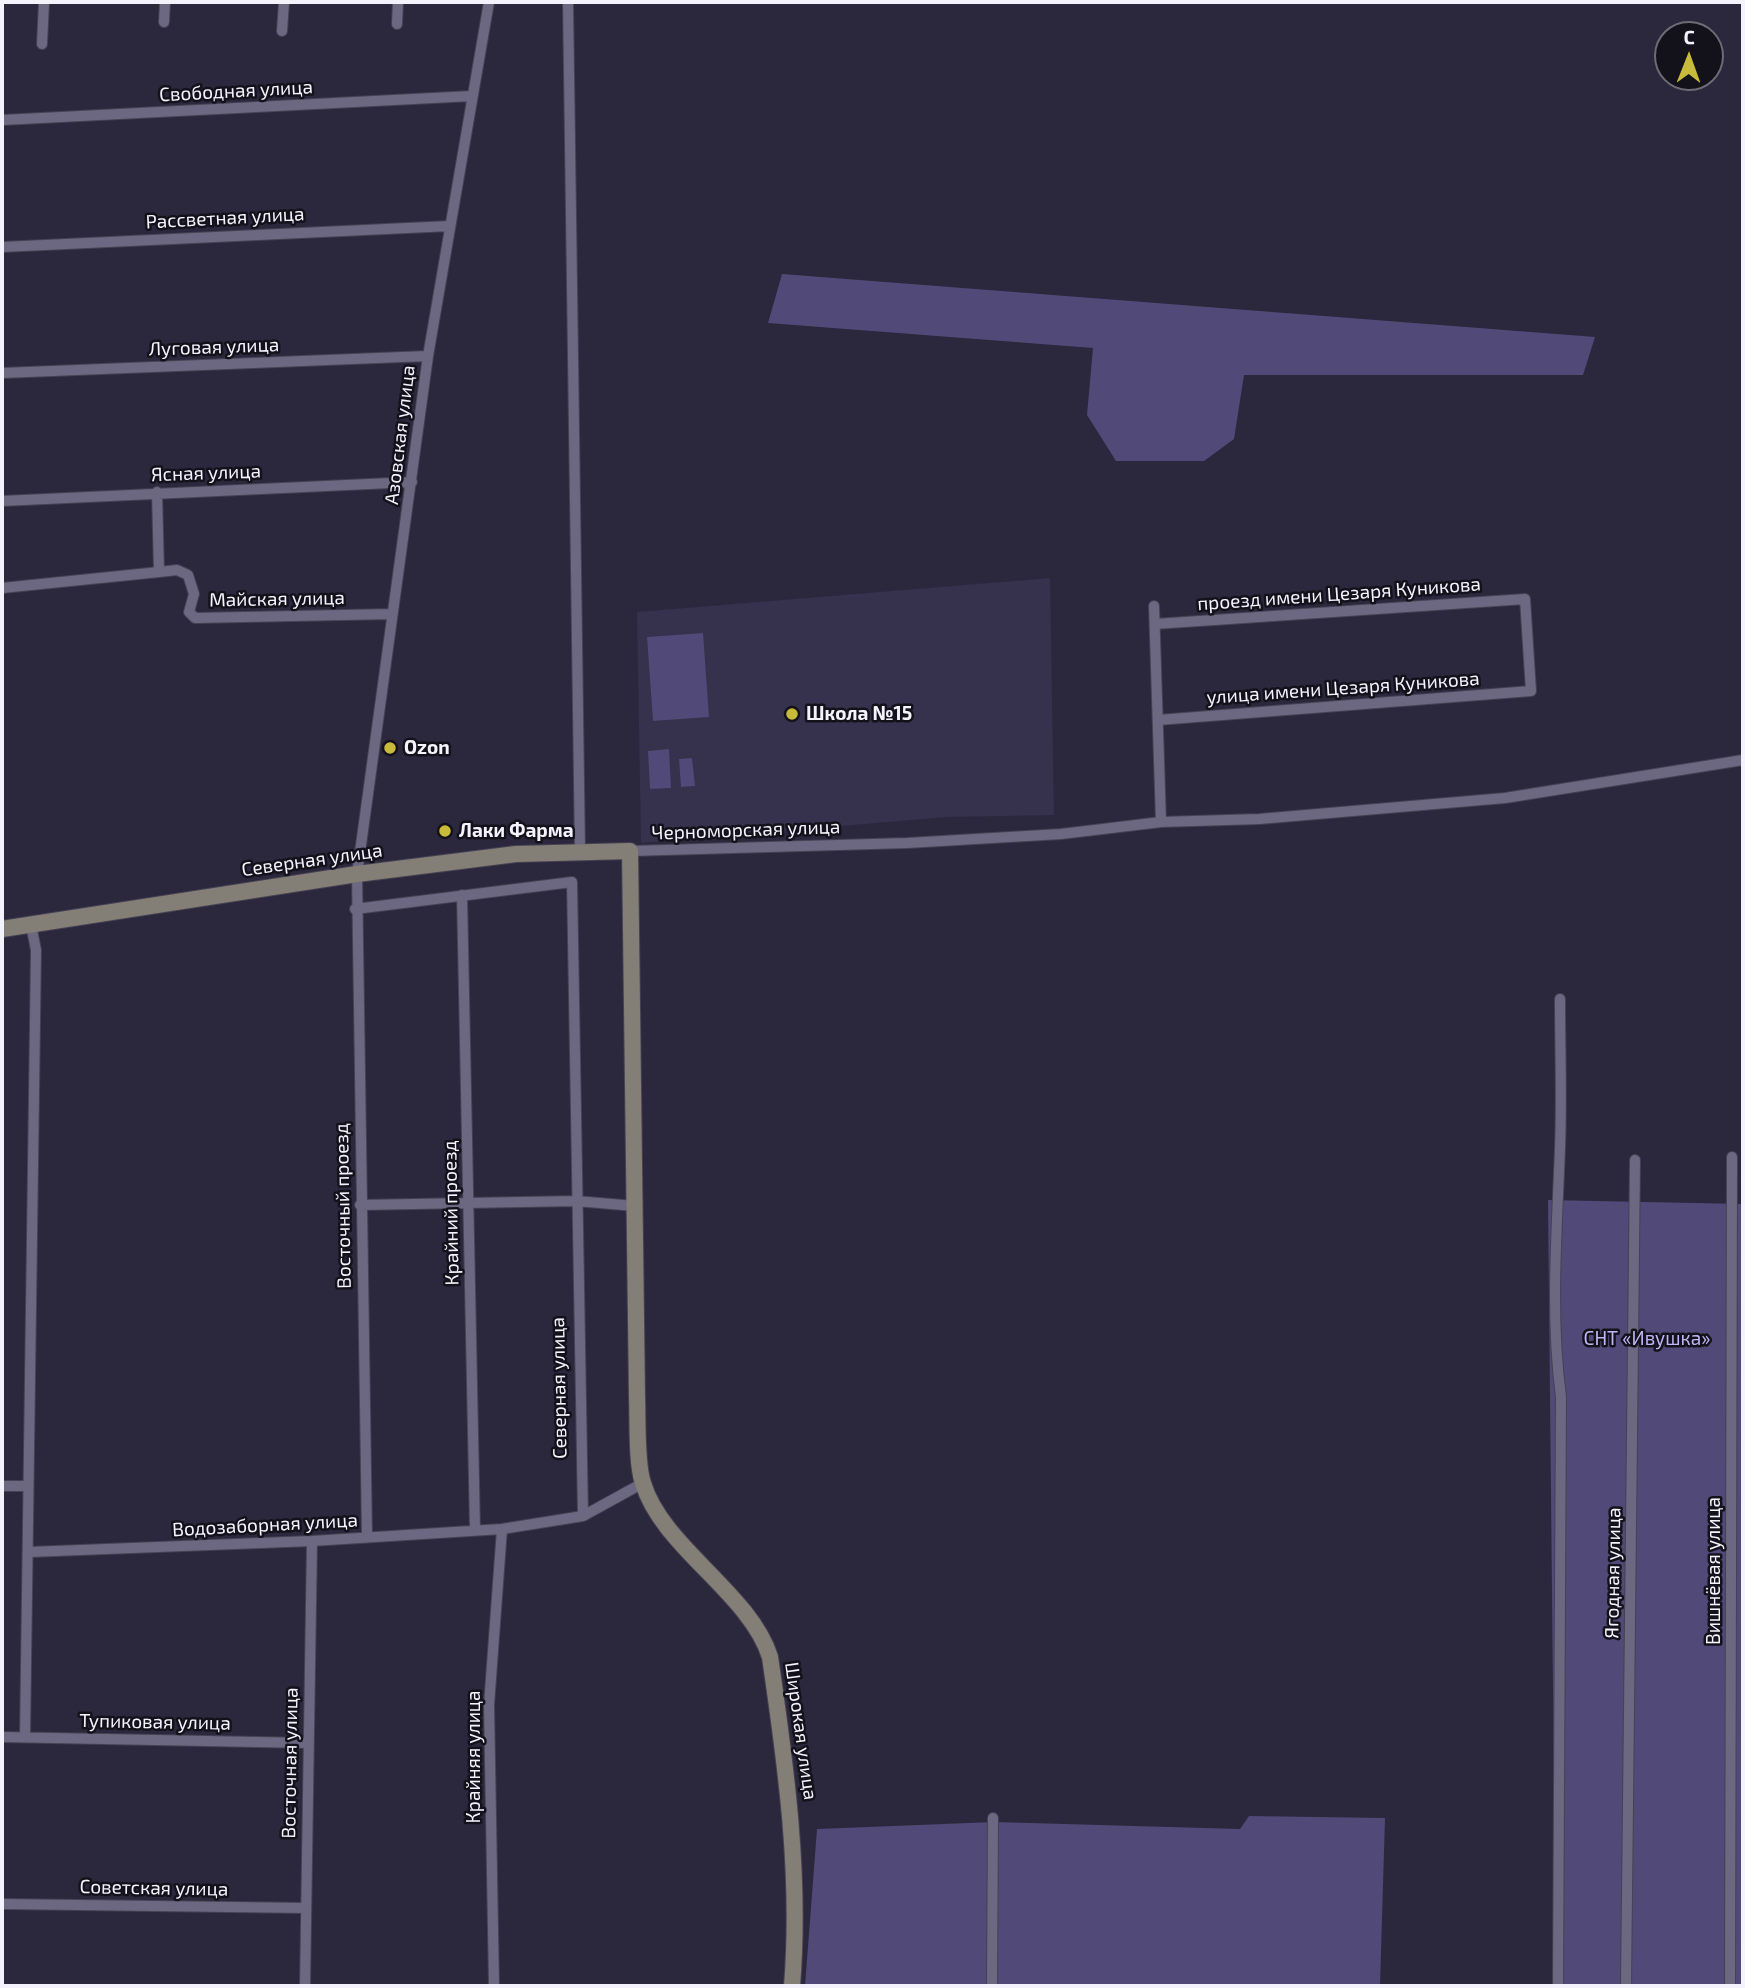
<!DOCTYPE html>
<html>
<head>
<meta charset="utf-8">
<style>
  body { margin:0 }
  #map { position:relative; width:1745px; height:1988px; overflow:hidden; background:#2b283d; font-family:"Exo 2",sans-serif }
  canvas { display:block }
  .frame { position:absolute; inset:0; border:4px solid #f3f2fd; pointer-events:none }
  .north { position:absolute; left:1654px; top:21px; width:70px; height:70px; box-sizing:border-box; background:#13121b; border:2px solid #6d6c75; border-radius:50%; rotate:1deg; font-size:19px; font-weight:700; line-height:28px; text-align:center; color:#f3f2fd }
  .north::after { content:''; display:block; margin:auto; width:24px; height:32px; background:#c8bb3b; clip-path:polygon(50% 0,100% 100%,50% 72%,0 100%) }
</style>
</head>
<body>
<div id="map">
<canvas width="1745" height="1988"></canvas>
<div class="frame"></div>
<div class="north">С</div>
</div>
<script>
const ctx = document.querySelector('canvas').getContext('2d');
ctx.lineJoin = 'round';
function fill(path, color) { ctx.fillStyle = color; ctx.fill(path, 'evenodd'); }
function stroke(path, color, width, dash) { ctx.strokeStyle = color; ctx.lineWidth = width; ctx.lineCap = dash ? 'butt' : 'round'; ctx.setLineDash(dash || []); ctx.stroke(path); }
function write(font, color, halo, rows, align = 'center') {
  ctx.font = font + ' "Exo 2",sans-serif'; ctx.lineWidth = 5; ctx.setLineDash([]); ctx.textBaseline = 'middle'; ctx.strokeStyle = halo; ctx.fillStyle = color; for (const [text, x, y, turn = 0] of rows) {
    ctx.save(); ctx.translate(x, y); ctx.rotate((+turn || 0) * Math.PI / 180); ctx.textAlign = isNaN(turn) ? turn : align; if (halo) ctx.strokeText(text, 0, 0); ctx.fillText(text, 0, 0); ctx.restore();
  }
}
fill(new Path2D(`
  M1050 578 1054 815 947 817 641 843 637 612Z`), '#36314c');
fill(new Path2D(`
  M782 274 1595 337 1583 375H1244L1234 439 1204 461H1116L1087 415 1093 348 768 323Z
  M703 633 709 717 653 721 647 637Z
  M669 749 671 788 650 789 648 751Z
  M692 758 695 786 681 787 679 759Z
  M1548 1200 1743 1204V1986H1556Z
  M1249 1816 1385 1818 1380 1986H805L817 1829 994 1822 1240 1829Z`), '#514977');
const street = new Path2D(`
  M568 2 580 853
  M164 22 165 2
  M397 24 398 2
  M282 31 284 2
  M42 44 44 2
  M2 120 472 96
  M2 247 450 226
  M2 373 428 356
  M157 492 159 572 177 570 188 575 194 594 189 612 195 618 392 614
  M2 501 412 482
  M2 588 159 572
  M1154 606 1161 822
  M1155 624 1525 599 1531 691 1158 720
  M630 851 907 843 1061 834 1161 822 1259 819 1505 798 1743 760
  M462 895 475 1530
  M355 909 572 882 583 1516
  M360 1205 576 1201 635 1206
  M2 1486H28
  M367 1537 357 874 428 356 489 2
  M29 1552 312 1541 502 1529 583 1516 643 1483
  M2 1737 308 1743
  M25 1737 36 950 31 925
  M2 1904 306 1908
  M305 1986 312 1541
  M494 1986 489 1705 502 1529
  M992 1986 993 1818
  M1558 1986 1561 1397C1550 1315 1557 1230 1560 1148 1562 1098 1560 1048 1560 999
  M1626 1986 1635 1160
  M1730 1986 1732 1157`);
const secondary = new Path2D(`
  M2 929 357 874 516 854 630 851 637 1397C638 1419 636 1463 643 1483 662 1547 750 1593 770 1657 786 1766 801 1876 792 1986`);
stroke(street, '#454253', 12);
stroke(secondary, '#454253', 18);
stroke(street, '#6c6881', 10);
stroke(secondary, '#837e76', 16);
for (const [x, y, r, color] of [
  [792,714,7,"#c8bb3b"],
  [390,748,7,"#c8bb3b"],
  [445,831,7,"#c8bb3b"]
]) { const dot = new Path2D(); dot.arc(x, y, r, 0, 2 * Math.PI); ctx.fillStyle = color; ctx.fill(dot); stroke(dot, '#13121b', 2.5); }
write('19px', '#f3f2fd', '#13121b', [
  ["Свободная улица",236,91,-3],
  ["Рассветная улица",225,218,-3],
  ["Луговая улица",214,347,-2],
  ["Азовская улица",400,435,-83],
  ["Ясная улица",206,473,-2],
  ["проезд имени Цезаря Куникова",1339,594,-4],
  ["Майская улица",277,599,-1],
  ["улица имени Цезаря Куникова",1343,688,-4],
  ["Черноморская улица",746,830,-2],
  ["Северная улица",312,860,-8],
  ["Восточный проезд",343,1206,-91],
  ["Крайний проезд",451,1213,-91],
  ["Северная улица",559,1388,-91],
  ["Водозаборная улица",265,1525,-3],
  ["Вишнёвая улица",1714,1571,-90],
  ["Ягодная улица",1613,1573,-89],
  ["Тупиковая улица",155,1722,1],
  ["Широкая улица",801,1731,82],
  ["Крайняя улица",474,1757,-90],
  ["Восточная улица",290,1763,-89],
  ["Советская улица",154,1888,1]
]);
write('bold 19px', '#f3f2fd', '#13121b', [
  ["Школа №15",806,714],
  ["Ozon",404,748],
  ["Лаки Фарма",459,831]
], 'left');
write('19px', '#c0b6f7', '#13121b', [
  ["СНТ «Ивушка»",1647,1339]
]);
</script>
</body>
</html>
